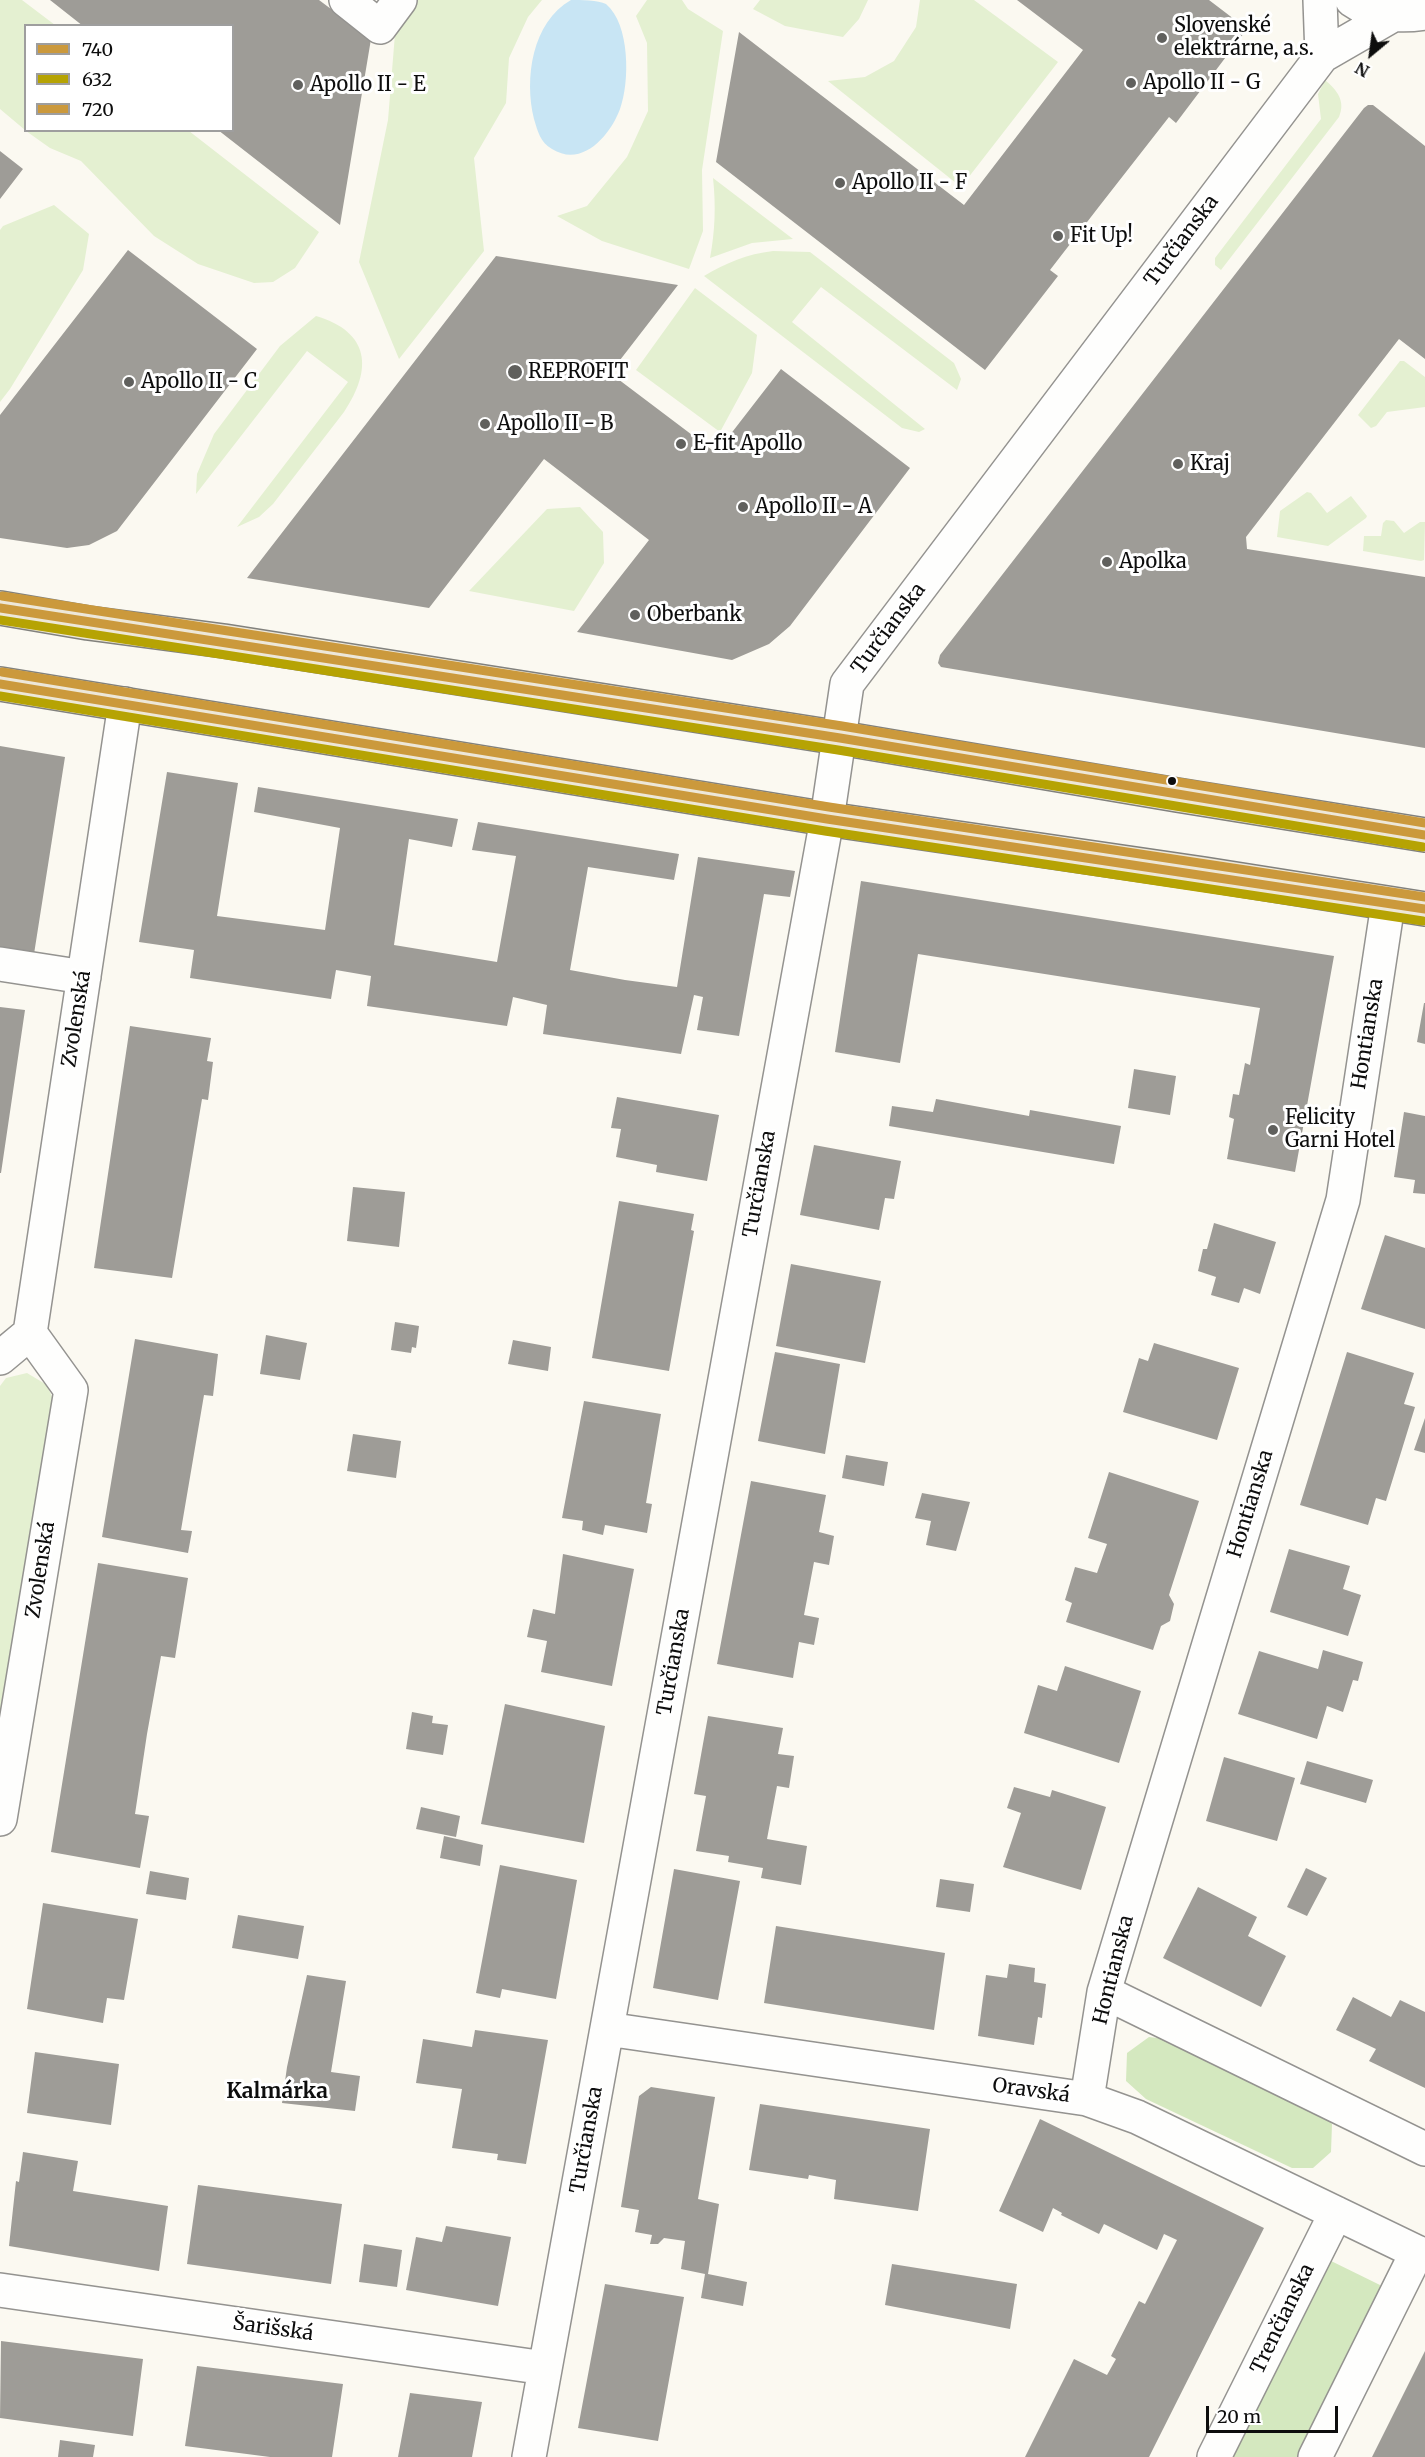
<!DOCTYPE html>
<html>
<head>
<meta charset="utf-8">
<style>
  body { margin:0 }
  #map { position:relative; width:1425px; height:2457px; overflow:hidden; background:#fbf9f1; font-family:Merriweather,serif }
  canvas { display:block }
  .legend { position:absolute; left:24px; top:24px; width:210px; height:108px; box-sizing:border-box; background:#fff; border:2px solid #9e9e9e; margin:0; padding:8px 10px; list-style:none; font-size:18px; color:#0d0d0d }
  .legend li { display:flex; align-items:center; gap:12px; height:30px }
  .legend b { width:30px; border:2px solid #9e9e9e }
  .north { position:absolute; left:1341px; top:24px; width:60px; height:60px; -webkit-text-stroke:4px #fff; paint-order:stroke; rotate:209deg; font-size:16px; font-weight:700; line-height:24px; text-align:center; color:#0d0d0d }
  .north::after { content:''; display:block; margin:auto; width:21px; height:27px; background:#0d0d0d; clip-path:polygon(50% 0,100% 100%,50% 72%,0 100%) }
  .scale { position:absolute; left:1206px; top:2406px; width:132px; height:27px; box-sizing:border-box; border:3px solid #0d0d0d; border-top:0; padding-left:8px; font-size:18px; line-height:21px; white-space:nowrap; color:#0d0d0d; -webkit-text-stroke:4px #fff; paint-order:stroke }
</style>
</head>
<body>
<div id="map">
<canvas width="1425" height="2457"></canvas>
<ul class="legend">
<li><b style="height:8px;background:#cb993c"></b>740</li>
<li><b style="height:8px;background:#b6a303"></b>632</li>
<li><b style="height:8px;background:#cb993c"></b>720</li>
</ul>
<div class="north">N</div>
<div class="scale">20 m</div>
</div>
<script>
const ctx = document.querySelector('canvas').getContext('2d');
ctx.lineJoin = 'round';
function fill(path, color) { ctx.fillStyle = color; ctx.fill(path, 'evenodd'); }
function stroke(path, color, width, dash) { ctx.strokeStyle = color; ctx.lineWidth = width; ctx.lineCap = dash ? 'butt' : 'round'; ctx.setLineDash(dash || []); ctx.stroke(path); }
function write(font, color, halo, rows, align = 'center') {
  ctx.font = font + ' Merriweather,serif'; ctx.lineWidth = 6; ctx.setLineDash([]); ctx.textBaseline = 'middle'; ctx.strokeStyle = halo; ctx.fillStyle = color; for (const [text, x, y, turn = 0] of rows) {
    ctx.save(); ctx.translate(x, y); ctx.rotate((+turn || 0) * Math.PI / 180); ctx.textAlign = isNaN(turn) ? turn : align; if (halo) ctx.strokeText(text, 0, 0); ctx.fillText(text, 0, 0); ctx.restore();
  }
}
fill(new Path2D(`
  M0 0H22L55 25 26 26 25 130 0 109Z
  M418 0H542L528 17 509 58 506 103 474 158 484 251 399 359 359 262 388 120 395 34Z
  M647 0H682L688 9 723 31 702 170 703 231 689 269 602 241 557 216 587 206 627 157 648 111 647 43 636 16Z
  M760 0H868L859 19 843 37 785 26 753 9Z
  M920 0H974L1058 62 961 187 828 81 865 77 894 61 916 27Z
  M1325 80C1337 90 1346 101 1339 117L1221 270 1215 265V258L1321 119 1318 94Z
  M26 131H189L319 232 295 268 273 282 254 283 198 264 154 236 81 161 50 148Z
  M713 178 793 239 752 243 710 258C715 231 716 206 713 178Z
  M54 205 89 234 83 270 10 389 0 402V230L3 226Z
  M773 251 810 252 954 363 961 379 957 390 821 287 792 322 925 429 919 432 902 428 704 276C726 263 747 254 773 251Z
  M695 288 757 335 752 373 720 432 636 370Z
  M316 316C370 332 373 369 344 412L273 504 259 517 237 527 348 382 307 351 196 494 197 474 214 434 280 346Z
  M1400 361H1404L1425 377V407L1387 412 1376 426 1371 428 1358 415Z
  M1307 492 1311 493 1327 513 1351 496 1367 516 1366 518 1328 546 1277 537 1280 511Z
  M580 507 603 532 604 563 574 611 469 591 547 509Z
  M1386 520 1394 521 1404 533 1420 522H1425L1424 560 1421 561 1363 551 1364 536H1381L1383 523Z
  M27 1373 47 1385 55 1404 0 1754V1386L6 1378Z`), '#e4f0d1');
fill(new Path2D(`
  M1149 2037 1174 2040 1313 2106 1332 2124 1331 2152 1313 2168H1292L1146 2099 1126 2081 1127 2053Z
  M1325 2258 1380 2285V2290L1298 2457H1224Z`), '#d4e8bf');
fill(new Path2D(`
  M571 0C581 0 598 0 606 4 630 24 630 82 620 109 610 136 582 168 552 149 540 142 538 132 534 119 524 79 532 22 571 0Z`), '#c8e5f4');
fill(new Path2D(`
  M50 0H319L371 39 340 225 218 130H232V26H83Z
  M1017 0H1209L1247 29 1176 123 1169 117 1101 204 1050 270 1058 276 985 370 716 162 739 32 964 205 1083 50Z
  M1368 105H1373L1425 146V359L1399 339 1246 537 1247 549 1425 577V748L941 667 938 663 940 655 1364 108Z
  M0 151 23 169 0 199Z
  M128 250 257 349 117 531 89 545 67 548 0 538V415Z
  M496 256 678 285 610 373 716 453 781 369 910 468 790 626 769 644 732 660 577 632 649 540 544 459 429 608 247 578Z
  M0 746 65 757 34 954 0 949Z
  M167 772 238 783 217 916 325 930 340 828 254 812 258 787 458 819 452 847 409 839 394 945 497 962 516 856 472 850 478 822 679 854 674 880 588 867 570 970 625 980 677 987 698 857 795 871 790 897 764 894 739 1036 697 1030 703 997 694 995 681 1054 543 1034 547 1005 513 997 507 1026 367 1006 371 976 336 970 331 999 190 978 194 950 139 942Z
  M861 881 1334 956 1295 1172 1227 1159 1234 1119 1229 1117 1233 1094 1239 1095 1245 1063 1250 1065 1260 1008 918 954 900 1063 835 1052Z
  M1424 1003H1425V1044L1417 1042Z
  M0 1007 25 1010 1 1173H0Z
  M130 1026 211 1038 207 1061 213 1062 208 1100 202 1099 172 1278 94 1268Z
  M1134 1069 1176 1076 1170 1115 1128 1108Z
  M617 1097 719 1115 707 1181 656 1172 657 1165 616 1157 621 1129 611 1128Z
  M936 1099 1029 1116 1030 1110 1121 1126 1114 1164 889 1126 892 1106 933 1112Z
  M1404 1112 1425 1116V1194L1413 1193 1415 1180 1394 1177Z
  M814 1145 901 1161 894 1199 885 1198 879 1230 800 1215Z
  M353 1187 405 1192 399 1247 347 1241Z
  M619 1201 694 1214 691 1230 694 1231 669 1371 592 1358Z
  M1214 1223 1276 1242 1260 1294 1244 1288 1239 1303 1211 1295 1216 1277 1198 1271 1203 1249H1207Z
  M1385 1235 1425 1248V1329L1361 1309Z
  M791 1264 881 1281 865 1363 776 1346Z
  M395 1322 419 1326 416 1348 412 1347 411 1353 391 1350Z
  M266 1335 307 1343 300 1380 260 1374Z
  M135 1339 218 1354 213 1396 204 1395 181 1530 192 1531 188 1553 102 1537Z
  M513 1340 551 1347 548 1371 508 1364Z
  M1154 1343 1239 1368 1217 1440 1123 1412 1139 1358 1148 1361Z
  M775 1352 840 1364 825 1454 758 1441Z
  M1347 1352 1414 1373 1404 1404 1415 1407 1386 1501 1376 1498 1368 1525 1300 1505Z
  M584 1401 661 1414 646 1503 652 1504 647 1533 605 1525 603 1535 582 1530 583 1521 562 1518Z
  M1425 1418V1453L1414 1450Z
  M353 1434 401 1441 396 1478 347 1471Z
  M846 1455 888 1462 884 1486 842 1478Z
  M1109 1472 1199 1501 1169 1595 1174 1604 1170 1621 1161 1626 1153 1650 1066 1622 1072 1603 1065 1600 1075 1567 1097 1573 1107 1544 1088 1538Z
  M751 1481 826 1495 819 1532 834 1536 829 1565 814 1562 804 1615 819 1618 814 1645 799 1642 793 1678 717 1664Z
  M922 1493 970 1502 956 1551 926 1545 931 1521 915 1518Z
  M1289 1549 1350 1566 1343 1589 1361 1595 1348 1636 1270 1612Z
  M563 1554 634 1569 612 1686 541 1672 547 1641 527 1637 533 1609 555 1614Z
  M98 1563 188 1578 175 1658 161 1656 147 1734 135 1814 149 1816 140 1868 51 1852Z
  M1323 1650 1363 1662 1358 1681 1353 1680 1343 1712 1327 1706 1317 1739 1238 1714 1259 1651 1318 1669Z
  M1065 1666 1141 1691 1119 1763 1024 1733 1038 1685 1057 1691Z
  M505 1704 605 1726 584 1843 481 1824Z
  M412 1712 433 1716 432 1723 448 1725 443 1755 406 1749Z
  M708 1716 783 1728 778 1754 794 1756 789 1788 777 1786 767 1839 807 1846 801 1885 761 1878 763 1868 728 1862 729 1856 696 1851 706 1796 694 1794Z
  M1224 1757 1295 1778 1277 1841 1206 1821Z
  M1307 1761 1373 1780 1366 1803 1300 1784Z
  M1014 1787 1050 1797 1052 1790 1106 1807 1081 1890 1003 1867 1021 1813 1007 1808Z
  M421 1807 460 1816 456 1837 416 1829Z
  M444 1836 483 1845 480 1866 440 1858Z
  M500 1865 577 1880 556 1999 502 1989 500 1998 476 1993Z
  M1306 1868 1327 1878 1307 1916 1287 1907Z
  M674 1869 740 1881 718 2000 653 1988Z
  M150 1871 189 1878 186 1900 146 1894Z
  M940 1879 974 1884 970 1912 936 1907Z
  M1198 1887 1257 1917 1248 1936 1286 1956 1261 2007 1163 1958Z
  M43 1903 138 1919 124 2000 107 1998 103 2023 27 2009Z
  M238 1915 304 1926 298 1959 232 1948Z
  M776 1926 945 1953 934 2030 764 2003Z
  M1009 1964 1035 1968 1034 1982 1046 1984 1042 2018 1038 2017 1034 2045 978 2036 986 1975 1007 1978Z
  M307 1975 346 1981 331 2072 360 2076 355 2111 282 2103 287 2067Z
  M1353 1997 1391 2017 1400 2000 1425 2012V2088L1369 2061 1376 2049 1336 2030Z
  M475 2030 548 2040 526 2164 497 2160 498 2154 452 2148 462 2089 416 2083 423 2039 472 2047Z
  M35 2052 119 2064 111 2125 27 2113Z
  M651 2087 715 2097 698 2199 719 2204 708 2274 747 2282 743 2306 701 2298 705 2274 681 2269 685 2241 664 2238 658 2244H650L652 2235 635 2232 639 2210 621 2207 639 2096Z
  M760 2104 930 2129 918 2211 834 2199 836 2180 809 2175 808 2179 749 2170Z
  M1040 2119 1264 2228 1149 2457H1025L1074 2359 1107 2375 1116 2359 1111 2356 1139 2301 1145 2304 1177 2240 1164 2234 1157 2250 1104 2224 1099 2234 1061 2215 1062 2213 1053 2208 1043 2232 999 2211Z
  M23 2152 78 2161 73 2191 168 2206 159 2271 9 2246 16 2181 19 2182Z
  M198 2185 342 2204 331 2284 187 2264Z
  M446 2226 511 2237 498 2306 406 2290 416 2237 442 2242Z
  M364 2244 402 2250 397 2287 359 2282Z
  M892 2264 1017 2284 1010 2329 885 2305Z
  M605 2284 684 2297 658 2441 578 2428Z
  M1 2341 143 2359 133 2436 0 2418Z
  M1425 2351V2457H1372Z
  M197 2366 343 2384 332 2457H270L185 2446Z
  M410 2393 482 2402 472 2457H398Z
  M60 2440 95 2445 93 2457H58Z`), '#9e9c97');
const minor = new Path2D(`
  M346 0 380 27 400 0
  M1320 0 1322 56
  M1352 0C1373 15 1401 17 1425 13
  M0 964 84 977
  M0 1358 30 1333 125 704
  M0 1819 71 1390 30 1333
  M1104 1992 1425 2149
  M607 2029 1087 2099 1137 2117 1425 2256
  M1087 2099 1104 1992 1343 1200 1388 904
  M0 2290 545 2368
  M529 2457 827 819 847 684 1322 56 1393 15
  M1214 2457 1336 2213
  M1315 2457 1417 2252`);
const major = new Path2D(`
  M0 608 88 623 224 641 840 738 1177 795 1425 835
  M0 684 827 819 1204 874 1425 909`);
stroke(minor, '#949390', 36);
stroke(major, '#81817d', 36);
stroke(minor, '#fefefd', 33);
stroke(major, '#ede7d8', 33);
stroke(new Path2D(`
  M0 608 840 738 1425 835
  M0 684 827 819 1425 909`), '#cb993c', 9);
stroke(new Path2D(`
  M0 620 838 750 1423 847
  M0 696 825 831 1423 921`), '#b6a303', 9);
stroke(new Path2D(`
  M2 596 842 726 1425 823
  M2 672 829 807 1425 897`), '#cb993c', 9);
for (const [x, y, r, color] of [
  [1162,38,6,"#60605d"],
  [1131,83,6,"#60605d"],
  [298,85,6,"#60605d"],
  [840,183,6,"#60605d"],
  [1058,236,6,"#60605d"],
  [515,372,8,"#60605d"],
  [129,382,6,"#60605d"],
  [485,424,6,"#60605d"],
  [681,444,6,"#60605d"],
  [1178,464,6,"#60605d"],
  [743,507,6,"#60605d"],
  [1107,562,6,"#60605d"],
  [635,615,6,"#60605d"],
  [1172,781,5,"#0d0d0d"],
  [1273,1130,6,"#60605d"]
]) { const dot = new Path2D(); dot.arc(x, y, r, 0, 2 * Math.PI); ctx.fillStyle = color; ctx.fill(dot); stroke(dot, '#fff', 2); }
write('20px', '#0d0d0d', '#fff', [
  ["Slovenské",1174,26],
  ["elektrárne, a.s.",1174,49],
  ["Apollo II - G",1143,83],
  ["Apollo II - E",310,85],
  ["Apollo II - F",852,183],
  ["Fit Up!",1070,236],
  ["REPROFIT",528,372],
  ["Apollo II - C",141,382],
  ["Apollo II - B",497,424],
  ["E-fit Apollo",693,444],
  ["Kraj",1190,464],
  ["Apollo II - A",755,507],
  ["Apolka",1119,562],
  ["Oberbank",647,615],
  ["Felicity",1285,1118],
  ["Garni Hotel",1285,1141]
], 'left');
write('20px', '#0d0d0d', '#fff', [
  ["Turčianska",1182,241,-53],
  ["Turčianska",889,629,-53],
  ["Zvolenská",77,1019,-81],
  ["Hontianska",1368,1034,-81],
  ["Turčianska",760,1184,-80],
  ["Hontianska",1251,1504,-73],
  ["Zvolenská",41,1570,-81],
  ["Turčianska",674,1662,-80],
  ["Hontianska",1114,1970,-76],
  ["Oravská",1031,2091,8],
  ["Turčianska",587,2140,-80],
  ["Trenčianska",1283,2319,-64],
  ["Šarišská",273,2329,8]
]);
write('bold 21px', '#0d0d0d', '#fff', [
  ["Kalmárka",277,2092]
]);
</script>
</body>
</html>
